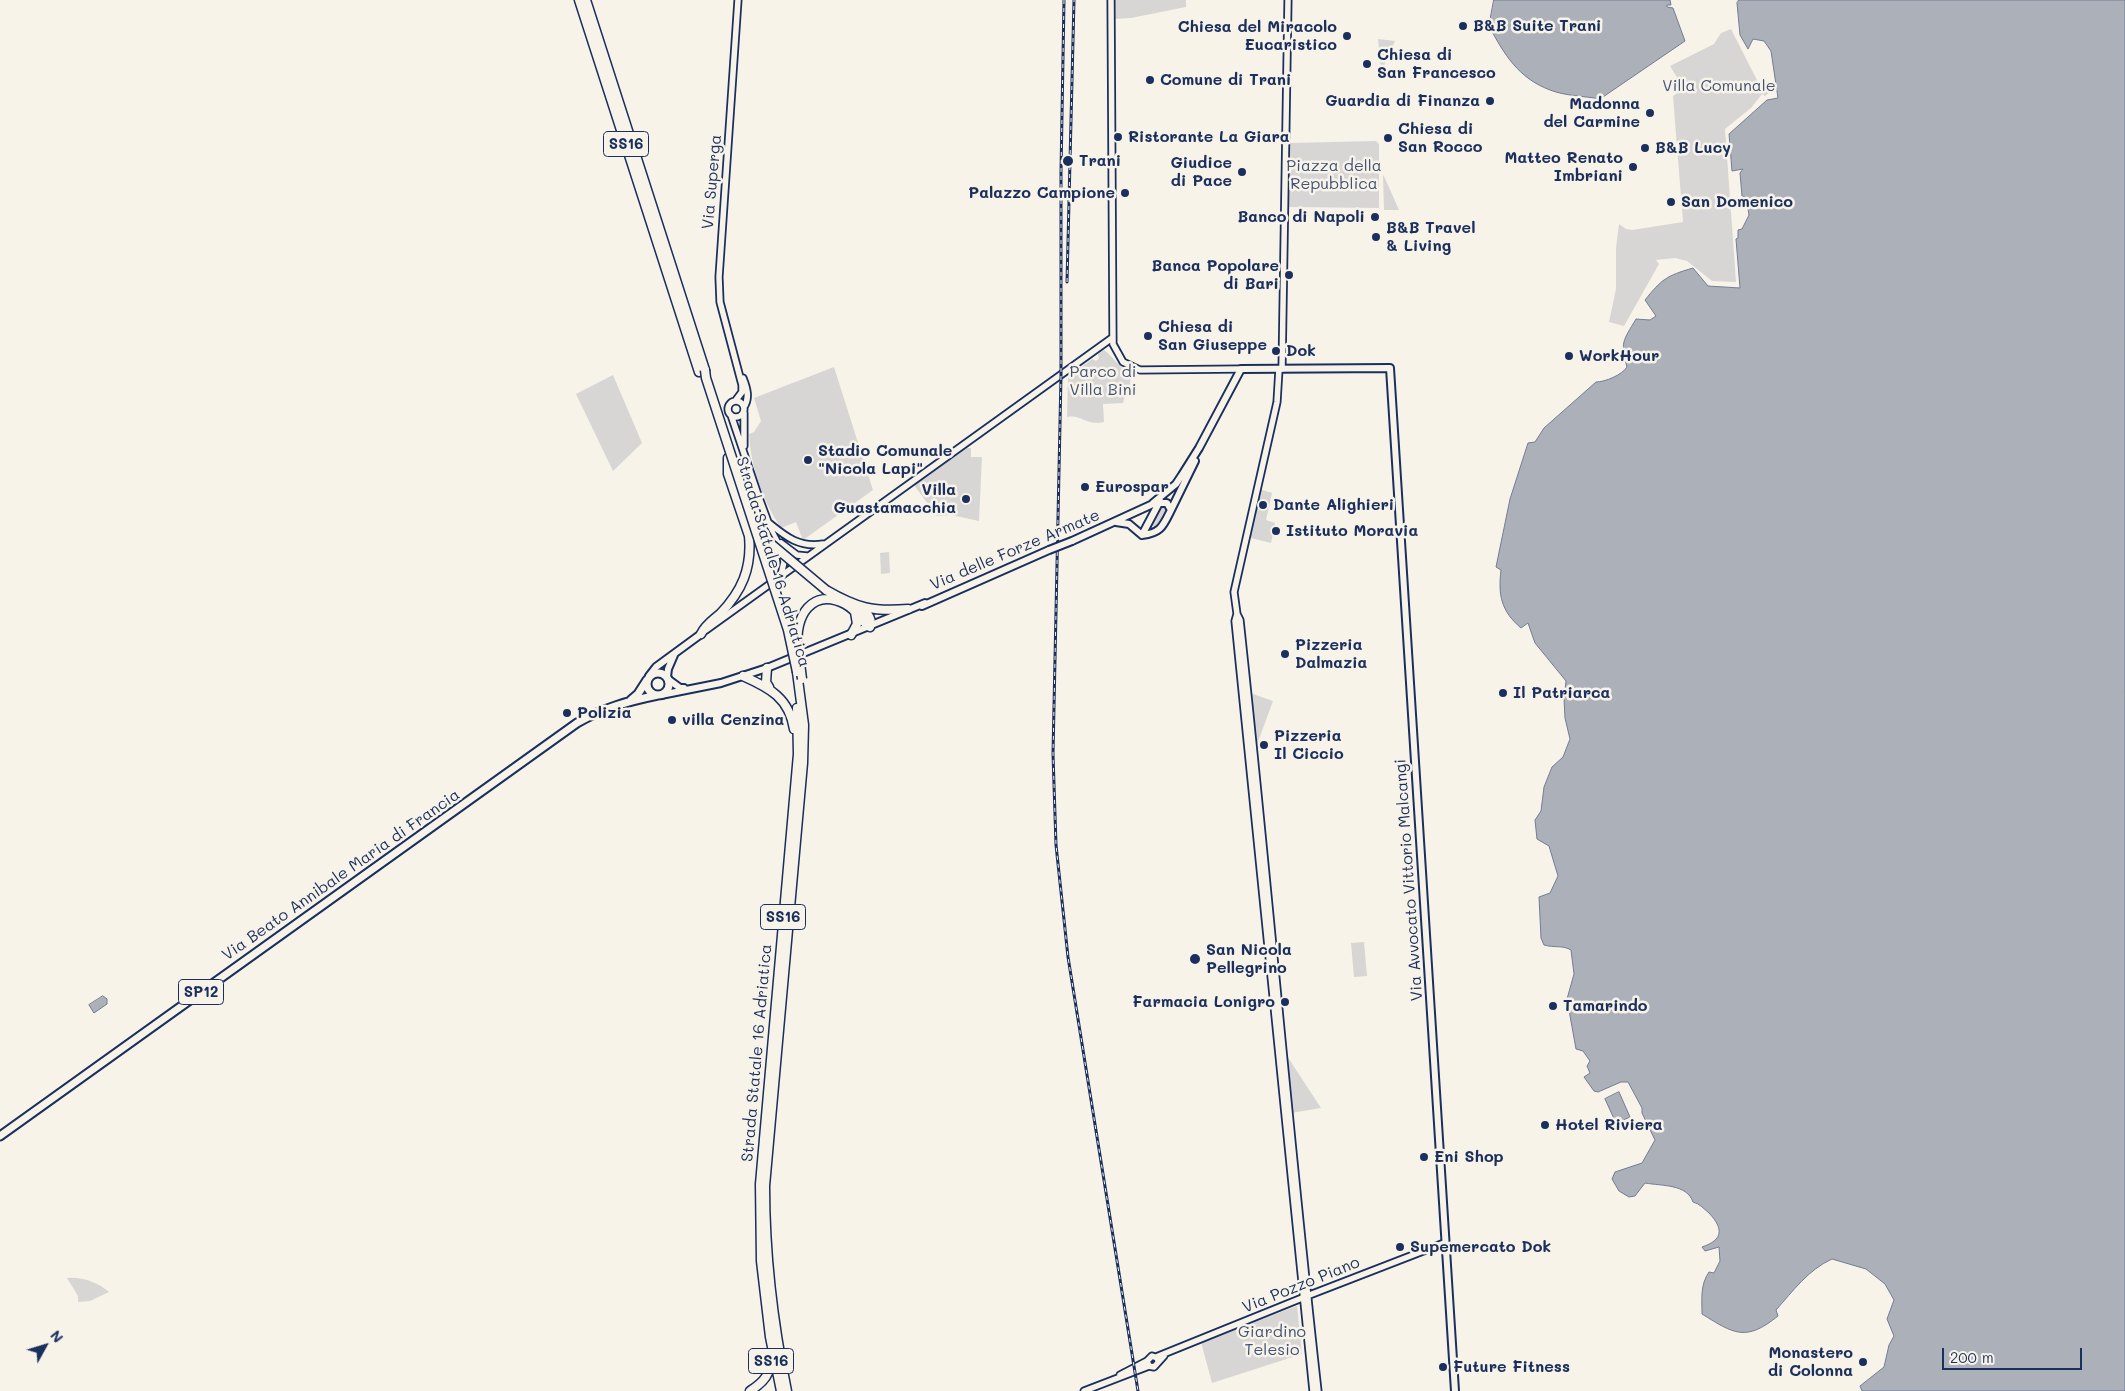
<!DOCTYPE html>
<html>
<head>
<meta charset="utf-8">
<style>
  body { margin:0 }
  #map { position:relative; width:2125px; height:1391px; overflow:hidden; background:#f7f3e8; font-family:Mali,sans-serif }
  canvas { display:block }
  .north { position:absolute; left:20px; top:1321px; width:50px; height:50px; -webkit-text-stroke:4px #f7f3e8; paint-order:stroke; rotate:51deg; font-size:14px; font-weight:700; line-height:20px; text-align:center; color:#1b2f5e }
  .north::after { content:''; display:block; margin:auto; width:18px; height:22px; background:#1b2f5e; clip-path:polygon(50% 0,100% 100%,50% 72%,0 100%) }
  .scale { position:absolute; left:1942px; top:1348px; width:140px; height:22px; box-sizing:border-box; border:2px solid #1b2f5e; border-top:0; padding-left:6px; font-size:15px; line-height:18px; white-space:nowrap; color:#1b2f5e; -webkit-text-stroke:4px #f7f3e8; paint-order:stroke }
</style>
</head>
<body>
<div id="map">
<canvas width="2125" height="1391"></canvas>
<div class="north">N</div>
<div class="scale">200 m</div>
</div>
<script>
const ctx = document.querySelector('canvas').getContext('2d');
ctx.lineJoin = 'round';
function fill(path, color) { ctx.fillStyle = color; ctx.fill(path, 'evenodd'); }
function stroke(path, color, width, dash) { ctx.strokeStyle = color; ctx.lineWidth = width; ctx.lineCap = dash ? 'butt' : 'round'; ctx.setLineDash(dash || []); ctx.stroke(path); }
function write(font, color, halo, rows, align = 'center') {
  ctx.font = font + ' Mali,sans-serif'; ctx.lineWidth = 5; ctx.setLineDash([]); ctx.textBaseline = 'middle'; ctx.strokeStyle = halo; ctx.fillStyle = color; for (const [text, x, y, turn = 0] of rows) {
    ctx.save(); ctx.translate(x, y); ctx.rotate((+turn || 0) * Math.PI / 180); ctx.textAlign = isNaN(turn) ? turn : align; if (halo) ctx.strokeText(text, 0, 0); ctx.fillText(text, 0, 0); ctx.restore();
  }
}
fill(new Path2D(`
  M1114 0H1186V7L1131 18 1114 19Z
  M1731 29 1762 90H1766L1769 93 1765 96 1762 94 1751 108 1725 129 1736 282 1712 281 1687 261 1675 258 1656 260 1659 264 1624 326 1609 322 1616 289V248L1619 224 1626 229 1632 230 1683 222 1673 96 1684 89 1670 66 1714 44 1721 33Z
  M1378 39 1395 41 1381 72Z
  M1376 141 1379 144V208L1288 207 1290 143Z
  M1383 175 1384 176 1399 210H1384Z
  M1104 350C1110 353 1119 368 1131 374L1129 395 1125 396 1123 403 1103 404 1104 422C1084 426 1083 414 1067 417L1068 378 1071 377 1072 374 1092 359 1096 361 1099 358 1098 354Z
  M834 367 873 490 803 540 796 522 781 528C762 500 751 468 749 434L754 432 761 421 754 398Z
  M613 375 642 443 613 471 576 394Z
  M967 448H971V457H982L979 521 951 515 937 516 914 485Z
  M1259 489 1272 493 1266 520 1275 523 1271 543 1247 537Z
  M1161 505H1165L1168 511 1158 528H1155L1151 523Z
  M889 552 890 573 881 574 880 553Z
  M1250 693 1273 701 1255 750Z
  M1364 942 1367 976 1354 977 1351 943Z
  M1284 1054 1287 1056 1321 1108 1291 1113Z
  M67 1278C83 1277 97 1282 109 1292L90 1301 78 1302V1296Z
  M1297 1306 1302 1354 1212 1383 1201 1342Z`), '#d7d6d4');
const water = new Path2D(`
  M1494 0H1670L1671 5H1667V7L1673 8 1685 41 1600 99C1584 96 1565 96 1550 90 1518 78 1504 54 1489 26Z
  M1739 0H2125V1391H1862L1860 1386 1884 1367 1889 1345 1894 1336 1887 1319 1894 1300 1885 1284 1866 1269 1832 1259C1808 1270 1793 1291 1776 1310L1778 1316C1746 1342 1734 1334 1702 1314 1702 1299 1700 1285 1709 1272L1714 1273 1720 1261 1719 1247 1705 1251 1702 1247C1723 1240 1724 1229 1709 1213 1703 1208 1700 1204 1693 1202 1687 1184 1662 1186 1645 1183L1635 1196 1629 1197 1619 1191 1612 1179 1615 1172 1642 1163 1655 1140 1642 1113V1108L1628 1082H1621L1598 1092 1594 1091 1584 1077 1590 1073 1587 1066 1590 1061 1583 1051 1576 1049 1567 999 1574 974 1571 950C1563 945 1554 948 1544 945L1541 938 1539 897 1550 893 1558 876 1549 846 1537 839 1535 820 1541 811 1544 787 1552 767 1563 757 1570 739 1565 718 1564 699 1566 681 1535 643 1528 623 1521 628C1501 611 1498 595 1501 570L1496 567 1510 499 1528 443 1535 442 1544 428 1596 382C1605 382 1622 375 1627 367 1620 342 1623 341 1636 319L1650 320 1656 316 1645 300C1662 279 1666 276 1693 268L1708 286 1740 288 1736 239 1738 238V230L1742 229 1749 215 1746 197 1742 196 1740 173 1743 169 1732 171 1729 134 1767 100 1778 98 1771 51 1764 41 1753 39 1748 49 1740 35 1737 3Z
  M103 996 107 999V1004L94 1013 89 1005Z
  M1619 1092 1630 1117 1616 1123 1605 1099Z`);
fill(water, '#acb0b9');
stroke(water, '#727c95', 1);
const tertiary = new Path2D(`
  M1111 0 1113 344 1123 362 1140 370 1241 369
  M1279 369 1277 402 1234 592 1237 614 1240 620C1268 877 1289 1134 1318 1391
  M1282 369 1288 0
  M743 378C747 388 750 398 744 407
  M736 400 742 392V385L720 302 719 277 738 0
  M728 409a8 8 0 1 1 16 0a8 8 0 1 1-16 0Z
  M731 415 758 495 771 530 782 551 784 562 781 575
  M744 446V413
  M769 523C786 537 800 548 823 544
  M781 543 797 555 807 556
  M1237 614 1235 621 1313 1391
  M706 630 1112 338
  M1156 1357 1307 1296 1444 1243
  M1158 1361 1157 1358 1152 1356 1147 1361 1149 1366 1154 1367 1164 1356
  M1120 1375 1147 1361
  M1084 1391 1149 1366`);
const secondary = new Path2D(`
  M1153 503 1176 484 1182 475 1199 448 1241 369 1390 368 1455 1391
  M1171 510 1195 461
  M1116 522 1129 524 1142 535
  M1142 535C1161 533 1163 526 1171 510L1167 503H1160
  M1142 535 1160 501
  M1072 541 1155 503
  M922 606 1049 550
  M649 676 656 667 701 634
  M667 677 668 669 674 655
  M669 680 680 688H684
  M661 695 721 683 767 668 925 603`);
const primary = new Path2D(`
  M647 684a11 11 0 1 1 22 0a11 11 0 1 1-22 0Z
  M631 700 638 694 647 680
  M0 1136 577 723C603 708 629 701 658 695`);
const trunk = new Path2D(`
  M579 0 699 372
  M586 0 705 370
  M826 590C857 608 873 612 908 609
  M861 607C867 614 873 618 870 627
  M701 634C706 624 712 621 720 614 742 591 752 568 749 536L728 474V458
  M851 635 857 624 855 612
  M798 647C794 617 812 587 845 604 858 611 860 621 870 627
  M767 668 766 682 769 687
  M743 676C770 688 789 698 794 729
  M750 1391C764 1382 771 1374 771 1357
  M781 1391 770 1337 761 1261 760 1184 798 754 797 708
  M787 1391C773 1323 765 1256 765 1186L803 763 804 725 797 672`);
stroke(tertiary, '#1b2f5e', 9);
stroke(secondary, '#1b2f5e', 10);
stroke(primary, '#1b2f5e', 11);
stroke(trunk, '#1b2f5e', 11);
stroke(tertiary, '#f7f3e8', 5.5);
stroke(secondary, '#f7f3e8', 6);
stroke(primary, '#f7f3e8', 7);
stroke(trunk, '#f7f3e8', 8);
const rail = new Path2D(`
  M1064 0 1061 172V376L1053 754 1056 845 1068 957 1138 1391
  M1067 282 1074 0`);
stroke(rail, '#1b2f5e', 3);
stroke(rail, '#f7f3e8', 1, [4]);
const secondaryBridge = new Path2D(`
  M1049 550 1072 541`);
const trunkBridge = new Path2D(`
  M705 370 706 378 788 630 797 672
  M759 523 770 543 826 590
  M798 647 802 679`);
stroke(secondaryBridge, '#1b2f5e', 10, []);
stroke(trunkBridge, '#1b2f5e', 11, []);
stroke(secondaryBridge, '#f7f3e8', 6);
stroke(trunkBridge, '#f7f3e8', 8);
for (const [x, y, r, color] of [
  [1463,26,5,"#1b2f5e"],
  [1347,36,5,"#1b2f5e"],
  [1367,64,5,"#1b2f5e"],
  [1150,80,5,"#1b2f5e"],
  [1490,101,5,"#1b2f5e"],
  [1650,113,5,"#1b2f5e"],
  [1118,137,5,"#1b2f5e"],
  [1388,138,5,"#1b2f5e"],
  [1645,148,5,"#1b2f5e"],
  [1068,161,6,"#1b2f5e"],
  [1633,167,5,"#1b2f5e"],
  [1242,172,5,"#1b2f5e"],
  [1125,193,5,"#1b2f5e"],
  [1671,202,5,"#1b2f5e"],
  [1375,217,5,"#1b2f5e"],
  [1376,237,5,"#1b2f5e"],
  [1289,275,5,"#1b2f5e"],
  [1148,336,5,"#1b2f5e"],
  [1276,351,5,"#1b2f5e"],
  [1569,356,5,"#1b2f5e"],
  [808,460,5,"#1b2f5e"],
  [1085,487,5,"#1b2f5e"],
  [966,499,5,"#1b2f5e"],
  [1263,505,5,"#1b2f5e"],
  [1276,531,5,"#1b2f5e"],
  [1285,654,5,"#1b2f5e"],
  [1503,693,5,"#1b2f5e"],
  [567,713,5,"#1b2f5e"],
  [672,720,5,"#1b2f5e"],
  [1264,745,5,"#1b2f5e"],
  [1195,959,6,"#1b2f5e"],
  [1285,1002,5,"#1b2f5e"],
  [1553,1006,5,"#1b2f5e"],
  [1545,1125,5,"#1b2f5e"],
  [1424,1157,5,"#1b2f5e"],
  [1400,1247,5,"#1b2f5e"],
  [1863,1362,5,"#1b2f5e"],
  [1443,1367,5,"#1b2f5e"]
]) { const dot = new Path2D(); dot.arc(x, y, r, 0, 2 * Math.PI); ctx.fillStyle = color; ctx.fill(dot); stroke(dot, '#f7f3e8', 2); }
for (const [x, y, w] of [
  [626,144,45],
  [783,917,45],
  [201,992,45],
  [771,1361,45]
]) { const box = new Path2D(); box.roundRect(x - w / 2, y - 12.5, w, 25, 4); ctx.fillStyle = '#f7f3e8'; ctx.fill(box); stroke(box, '#1b2f5e', 1); }
write('bold 15px', '#1b2f5e', null, [
  ["SS16",626,144],
  ["SS16",783,917],
  ["SP12",201,992],
  ["SS16",771,1361]
]);
write('bold 16px', '#1b2f5e', '#f7f3e8', [
  ["B&B Suite Trani",1473,26],
  ["Chiesa del Miracolo",1337,27,"right"],
  ["Eucaristico",1337,45,"right"],
  ["Chiesa di",1377,55],
  ["San Francesco",1377,73],
  ["Comune di Trani",1160,80],
  ["Guardia di Finanza",1480,101,"right"],
  ["Madonna",1640,104,"right"],
  ["del Carmine",1640,122,"right"],
  ["Chiesa di",1398,129],
  ["San Rocco",1398,147],
  ["Ristorante La Giara",1128,137],
  ["B&B Lucy",1655,148],
  ["Matteo Renato",1623,158,"right"],
  ["Imbriani",1623,176,"right"],
  ["Trani",1079,161],
  ["Giudice",1232,163,"right"],
  ["di Pace",1232,181,"right"],
  ["Palazzo Campione",1115,193,"right"],
  ["San Domenico",1681,202],
  ["Banco di Napoli",1365,217,"right"],
  ["B&B Travel",1386,228],
  ["& Living",1386,246],
  ["Banca Popolare",1279,266,"right"],
  ["di Bari",1279,284,"right"],
  ["Chiesa di",1158,327],
  ["San Giuseppe",1158,345],
  ["Dok",1286,351],
  ["WorkHour",1579,356],
  ["Stadio Comunale",818,451],
  ["\"Nicola Lapi\"",818,469],
  ["Eurospar",1095,487],
  ["Villa",956,490,"right"],
  ["Guastamacchia",956,508,"right"],
  ["Dante Alighieri",1273,505],
  ["Istituto Moravia",1286,531],
  ["Pizzeria",1295,645],
  ["Dalmazia",1295,663],
  ["Il Patriarca",1513,693],
  ["Polizia",577,713],
  ["villa Cenzina",682,720],
  ["Pizzeria",1274,736],
  ["Il Ciccio",1274,754],
  ["San Nicola",1206,950],
  ["Pellegrino",1206,968],
  ["Farmacia Lonigro",1275,1002,"right"],
  ["Tamarindo",1563,1006],
  ["Hotel Riviera",1555,1125],
  ["Eni Shop",1434,1157],
  ["Supemercato Dok",1410,1247],
  ["Monastero",1853,1353,"right"],
  ["di Colonna",1853,1371,"right"],
  ["Future Fitness",1453,1367]
], 'left');
write('16px', '#415076', '#f7f3e8', [
  ["Villa Comunale",1719,86],
  ["Piazza della",1334,166],
  ["Repubblica",1334,184],
  ["Parco di",1103,372],
  ["Villa Bini",1103,390],
  ["Giardino",1272,1332],
  ["Telesio",1272,1350]
]);
write('16px', '#1b2f5e', '#f7f3e8', [
  ["Via Superga",712,182,-85],
  ["Via delle Forze Armate",1015,550,-23],
  ["Strada Statale 16 Adriatica",773,562,73],
  ["Via Beato Annibale Maria di Francia",341,875,-35],
  ["Via Avvocato Vittorio Malcangi",1409,880,-94],
  ["Strada Statale 16 Adriatica",757,1053,-85],
  ["Via Pozzo Piano",1301,1285,-22]
]);
</script>
</body>
</html>
